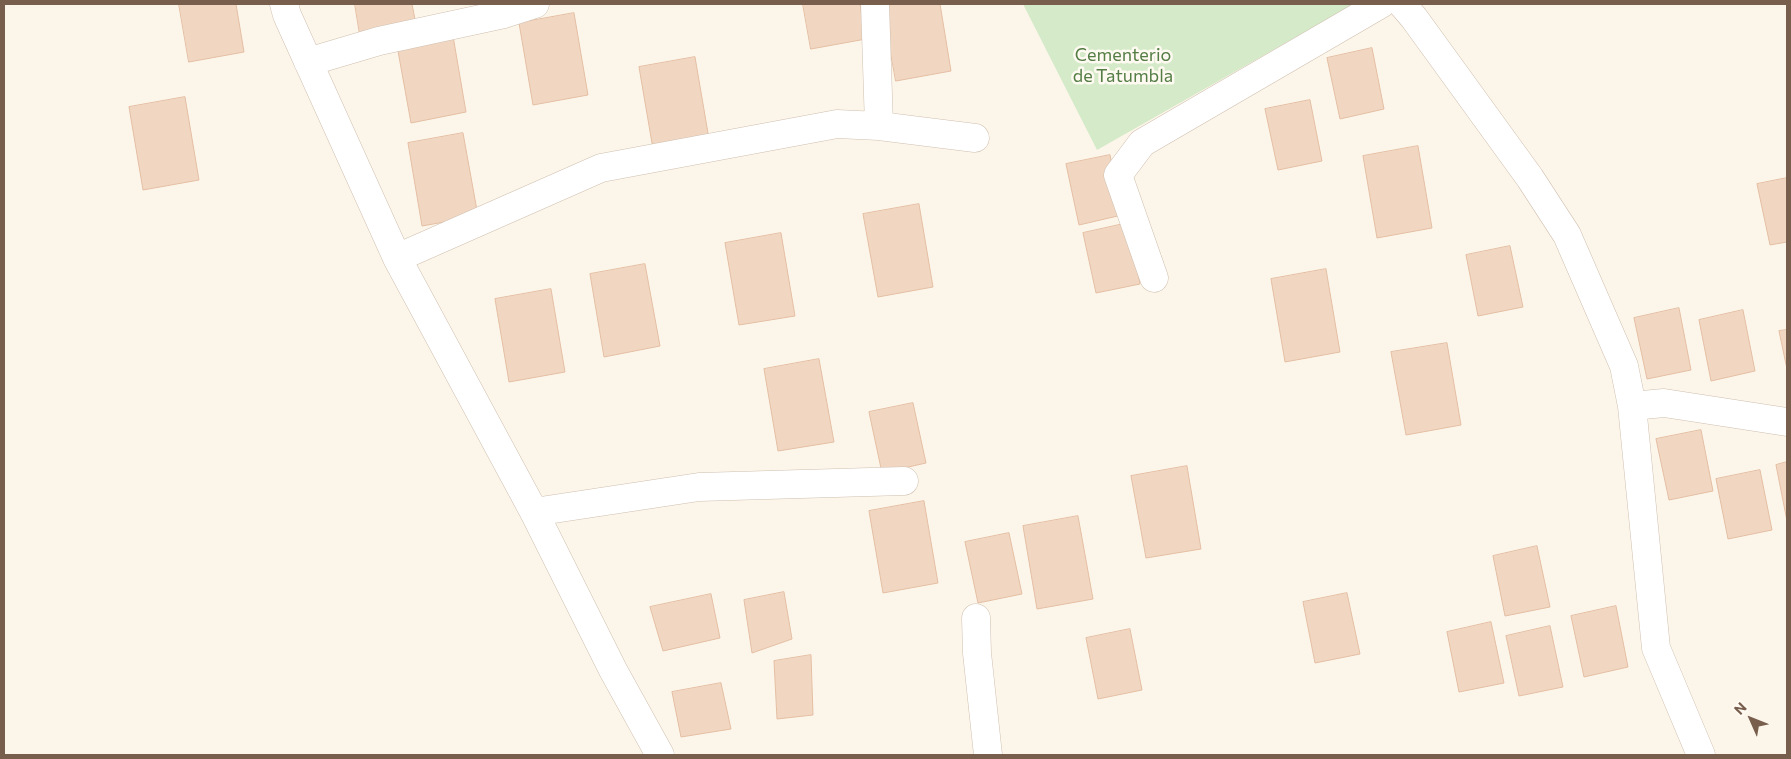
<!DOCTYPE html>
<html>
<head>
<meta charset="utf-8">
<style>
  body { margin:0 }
  #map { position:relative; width:1791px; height:759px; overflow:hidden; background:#fcf6ea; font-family:Commissioner,sans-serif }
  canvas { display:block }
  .frame { position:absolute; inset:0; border:5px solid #775e4d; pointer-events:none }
  .north { position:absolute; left:1726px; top:694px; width:50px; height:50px; -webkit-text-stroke:4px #fffaf1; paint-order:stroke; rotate:314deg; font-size:14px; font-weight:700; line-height:20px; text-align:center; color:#775e4d }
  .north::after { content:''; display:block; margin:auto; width:18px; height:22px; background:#775e4d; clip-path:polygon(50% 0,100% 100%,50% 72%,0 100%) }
</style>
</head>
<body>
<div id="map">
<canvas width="1791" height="759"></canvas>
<div class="frame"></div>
<div class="north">N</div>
</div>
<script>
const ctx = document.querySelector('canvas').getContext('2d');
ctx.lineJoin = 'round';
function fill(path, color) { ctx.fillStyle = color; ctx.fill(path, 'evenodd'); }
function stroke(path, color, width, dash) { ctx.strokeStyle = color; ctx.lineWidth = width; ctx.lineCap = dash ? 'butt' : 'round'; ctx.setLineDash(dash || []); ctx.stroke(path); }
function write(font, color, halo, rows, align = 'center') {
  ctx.font = font + ' Commissioner,sans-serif'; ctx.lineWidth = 5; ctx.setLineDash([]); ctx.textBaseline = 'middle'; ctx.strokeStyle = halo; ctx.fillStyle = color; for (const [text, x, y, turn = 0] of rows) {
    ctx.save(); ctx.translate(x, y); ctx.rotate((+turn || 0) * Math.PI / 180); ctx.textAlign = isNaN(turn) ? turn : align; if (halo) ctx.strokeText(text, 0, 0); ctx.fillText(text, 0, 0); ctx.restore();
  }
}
fill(new Path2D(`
  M1023 4H1354L1097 150Z`), '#d4eac8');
const building = new Path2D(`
  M179 4H236L244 52 189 62Z
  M355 4H412L417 30 361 41Z
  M803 4H860L866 39 811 49Z
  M882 4H940L951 71 896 81Z
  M574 13 588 95 533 105 519 23Z
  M452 30 466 112 411 123 396 40Z
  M1372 48 1384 109 1340 119 1327 58Z
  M695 57 709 139 653 149 639 67Z
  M185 97 199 180 143 190 129 107Z
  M1310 100 1322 161 1278 170 1265 109Z
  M463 133 478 216 422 226 408 143Z
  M1418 146 1432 228 1377 238 1363 156Z
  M1110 155 1122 215 1079 225 1066 164Z
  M1787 178V242L1770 245 1757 184Z
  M919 204 933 287 878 297 863 214Z
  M1128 223 1140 284 1096 293 1083 233Z
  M781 233 795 316 739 325 725 243Z
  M1510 246 1523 307 1478 316 1466 255Z
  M645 264 660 346 604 357 590 274Z
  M1326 269 1340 352 1285 362 1271 279Z
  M551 289 565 372 509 382 495 299Z
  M1679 308 1691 370 1647 379 1634 318Z
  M1743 310 1755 371 1711 381 1699 320Z
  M1787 330V369L1779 331Z
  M1447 343 1461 425 1406 435 1391 352Z
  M819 359 834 442 778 451 764 369Z
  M913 403 926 463 882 473 869 412Z
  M1701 430 1713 491 1669 500 1656 439Z
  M1787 462V521L1776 465Z
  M1187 466 1201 549 1146 558 1131 476Z
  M1760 470 1772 530 1728 539 1716 479Z
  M924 501 938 583 883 593 869 511Z
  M1078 516 1093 599 1037 609 1023 526Z
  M1009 533 1022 594 978 603 965 542Z
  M1537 546 1550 607 1505 616 1493 556Z
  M784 592 792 639 752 653 744 600Z
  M1347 593 1360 654 1315 663 1303 602Z
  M711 594 720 638 663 651 650 607Z
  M1616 606 1628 667 1584 677 1571 616Z
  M1491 622 1504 683 1459 692 1447 632Z
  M1550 626 1563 687 1519 696 1506 636Z
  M1130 629 1142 690 1098 699 1086 638Z
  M811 655 813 715 777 719 774 661Z
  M721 683 731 729 681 737 672 692Z`);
fill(building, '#f1d7c2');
stroke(building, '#e4bea3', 1);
const minor = new Path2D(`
  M284 4 287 15 397 258 534 512 613 670 660 755
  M875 4 879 126
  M1402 4 1414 18 1530 178 1567 235 1624 366 1632 406 1656 648 1701 755
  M308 62 379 41 504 14 535 4
  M397 258 601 168 837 124 879 126 975 138
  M1154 278 1118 175 1142 143 1381 4
  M1632 406 1664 403 1787 422
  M534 512 699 487 904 481
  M976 618 977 653 988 755`);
stroke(minor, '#cfbfaf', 29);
stroke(minor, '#fff', 28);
write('18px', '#537d45', '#fffaf1', [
  ["Cementerio",1123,55],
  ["de Tatumbla",1123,76]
]);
</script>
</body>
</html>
